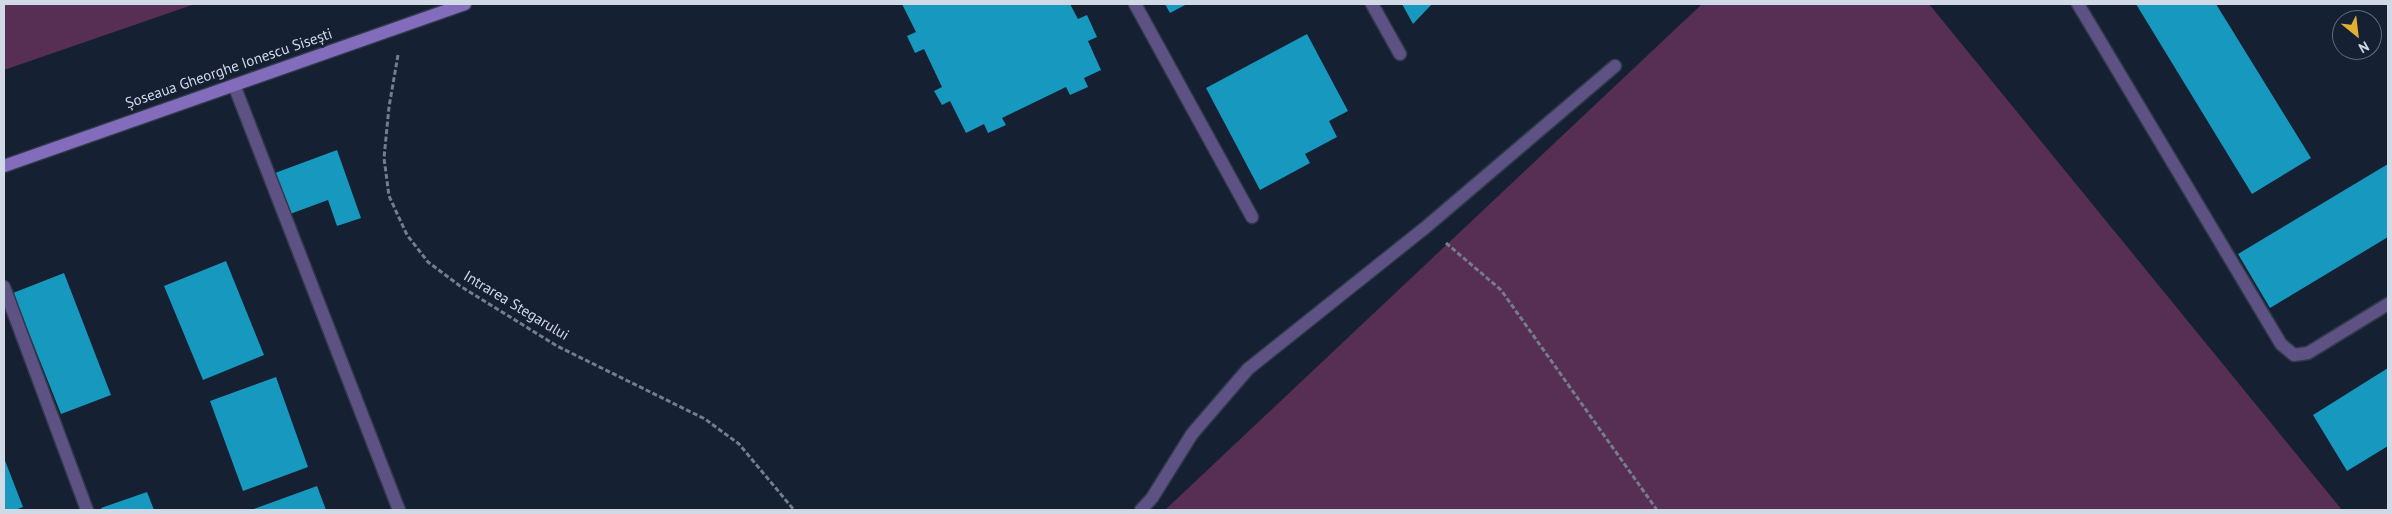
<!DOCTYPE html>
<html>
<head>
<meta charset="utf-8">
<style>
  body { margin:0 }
  #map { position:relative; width:2392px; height:514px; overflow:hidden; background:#152032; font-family:"PT Sans",sans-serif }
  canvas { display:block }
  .frame { position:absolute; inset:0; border:5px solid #d1d9e6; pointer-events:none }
  .north { position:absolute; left:2332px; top:10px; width:50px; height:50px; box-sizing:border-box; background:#152032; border:1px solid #606a7a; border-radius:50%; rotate:151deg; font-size:14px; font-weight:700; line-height:20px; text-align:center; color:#d1d9e6 }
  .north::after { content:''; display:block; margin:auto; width:18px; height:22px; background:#e1af34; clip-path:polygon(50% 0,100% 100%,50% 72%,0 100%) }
</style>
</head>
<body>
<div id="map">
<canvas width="2392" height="514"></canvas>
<div class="frame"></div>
<div class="north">N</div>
</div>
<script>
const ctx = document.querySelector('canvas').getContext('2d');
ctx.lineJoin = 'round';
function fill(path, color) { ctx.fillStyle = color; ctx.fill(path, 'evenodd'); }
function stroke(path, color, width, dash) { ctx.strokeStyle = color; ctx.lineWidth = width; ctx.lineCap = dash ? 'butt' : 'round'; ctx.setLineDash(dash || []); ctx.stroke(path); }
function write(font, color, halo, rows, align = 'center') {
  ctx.font = font + ' "PT Sans",sans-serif'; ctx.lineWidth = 5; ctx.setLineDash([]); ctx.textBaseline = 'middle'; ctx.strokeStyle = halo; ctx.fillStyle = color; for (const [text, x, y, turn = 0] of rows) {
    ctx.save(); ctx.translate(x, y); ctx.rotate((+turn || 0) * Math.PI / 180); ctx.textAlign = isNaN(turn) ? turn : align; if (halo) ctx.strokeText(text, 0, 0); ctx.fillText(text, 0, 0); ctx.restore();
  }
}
fill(new Path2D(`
  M4 4H195L4 70Z
  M1702 4H1929L2342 510H1165Z`), '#572e54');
fill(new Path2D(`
  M902 4H1070L1078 19 1087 15 1097 37 1088 41 1101 70 1084 78 1088 87 1070 95 1066 87 1002 118 1006 125 988 133 984 124 966 133 950 101 942 105 934 91 942 87 924 49 915 53 907 36 916 32Z
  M1165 4H1187L1170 13Z
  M1402 4H1432L1413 24Z
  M2136 4H2216L2311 158 2252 194Z
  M1307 34 1348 111 1329 121 1337 137 1305 154 1310 163 1260 190 1206 88Z
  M337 150 361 218 337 226 328 200 290 214 275 173Z
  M2388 164V237L2270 308 2238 254Z
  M226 261 264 355 203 380 164 286Z
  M64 273 111 395 61 414 13 293Z
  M2388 368V446L2347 471 2313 415Z
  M276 377 308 467 243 491 210 401Z
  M4 458 23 507 15 510H4Z
  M317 486 326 510H251Z
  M147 492 154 510H102L101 508Z`), '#1798bf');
const service = new Path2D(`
  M1135 4 1252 217
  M1372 4 1400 54`);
const minor = new Path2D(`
  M2078 4 2281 344 2294 355 2308 353 2388 304
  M234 85 399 510
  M4 287 87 510
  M1141 510 1152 498 1192 434 1248 369 1426 227 1615 66`);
const secondary = new Path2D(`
  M4 166 465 4`);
stroke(service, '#2f3a4b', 15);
stroke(minor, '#2f3a4b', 15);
stroke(secondary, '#2f3a4b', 15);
stroke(new Path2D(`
  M398 55 389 107 384 158 389 196 407 235 428 262 460 286 557 346 705 419 739 444 794 510
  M1446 243 1501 290 1657 510`), '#747d8d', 3, [5, 2.5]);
stroke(service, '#5e5183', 12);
stroke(minor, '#5e5183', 12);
stroke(secondary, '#826cbb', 12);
write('15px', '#d1d9e6', '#152032', [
  ["Șoseaua Gheorghe Ionescu Sisești",229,69,-19],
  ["Intrarea Stegarului",516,306,31]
]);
</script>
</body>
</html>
